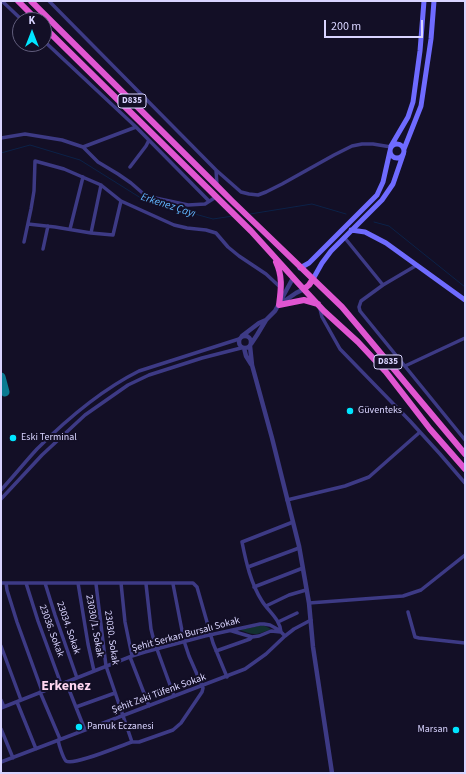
<!DOCTYPE html>
<html>
<head>
<meta charset="utf-8">
<style>
  body { margin:0 }
  #map { position:relative; width:466px; height:774px; overflow:hidden; background:#130f26; font-family:"Source Sans 3",sans-serif }
  canvas { display:block }
  .frame { position:absolute; inset:0; border:2px solid #d9d4ff; pointer-events:none }
  .north { position:absolute; left:12px; top:12px; width:40px; height:40px; box-sizing:border-box; background:#130f26; border:1px solid #625e7d; border-radius:50%; rotate:0deg; font-size:11px; font-weight:700; line-height:16px; text-align:center; color:#d9d4ff }
  .north::after { content:''; display:block; margin:auto; width:14px; height:18px; background:#00e5ff; clip-path:polygon(50% 0,100% 100%,50% 72%,0 100%) }
  .scale { position:absolute; left:324px; top:20px; width:99px; height:18px; box-sizing:border-box; border:2px solid #d9d4ff; border-top:0; padding-left:5px; font-size:12px; line-height:14px; white-space:nowrap; color:#d9d4ff; -webkit-text-stroke:3px #130f26; paint-order:stroke }
</style>
</head>
<body>
<div id="map">
<canvas width="466" height="774"></canvas>
<div class="frame"></div>
<div class="north">K</div>
<div class="scale">200 m</div>
</div>
<script>
const ctx = document.querySelector('canvas').getContext('2d');
ctx.lineJoin = 'round';
function fill(path, color) { ctx.fillStyle = color; ctx.fill(path, 'evenodd'); }
function stroke(path, color, width, dash) { ctx.strokeStyle = color; ctx.lineWidth = width; ctx.lineCap = dash ? 'butt' : 'round'; ctx.setLineDash(dash || []); ctx.stroke(path); }
function write(font, color, halo, rows, align = 'center') {
  ctx.font = font + ' "Source Sans 3",sans-serif'; ctx.lineWidth = 4; ctx.setLineDash([]); ctx.textBaseline = 'middle'; ctx.strokeStyle = halo; ctx.fillStyle = color; for (const [text, x, y, turn = 0] of rows) {
    ctx.save(); ctx.translate(x, y); ctx.rotate((+turn || 0) * Math.PI / 180); ctx.textAlign = isNaN(turn) ? turn : align; if (halo) ctx.strokeText(text, 0, 0); ctx.fillText(text, 0, 0); ctx.restore();
  }
}
fill(new Path2D(`
  M263 625 271 629C256 635 256 636 240 630Z`), '#12302f');
stroke(new Path2D(`
  M1 153 30 145 80 160 144 200 213 219 233 216
  M250 214 312 204 346 214
  M374 222 389 226 465 287`), '#0c2248', 1);
stroke(new Path2D(`
  M1 377 5 392`), '#0a7a92', 9);
stroke(new Path2D(`
  M2 1 22 20
  M49 1 216 170 217 185
  M44 41 136 127 209 201
  M1 138 25 134 62 140 83 147 136 127
  M83 147 98 162 118 174 131 183 146 196 188 205 205 204 216 197
  M130 167 146 146 149 140
  M216 170 241 192 249 194 258 195 266 192 282 184 334 155 352 146 362 144H373L391 147
  M28 224 55 227 91 233 113 235 121 201
  M70 229 83 177
  M91 233 101 185
  M344 237 383 285 361 301 359 307 360 311 465 440
  M24 242 31 209 34 191 35 161 64 169 101 185 121 201 174 225 187 228 206 230 216 233 228 247 239 256 266 274 280 287
  M43 249 48 226
  M383 285 417 265
  M320 309 322 317 340 349 410 421 440 454 465 483
  M405 366 465 338
  M1 490C13 477 25 462 37 449 67 419 101 390 139 371L239 339
  M1 499 42 455 85 415 128 385 149 375 202 358 241 348
  M287 500 345 486 369 477 420 432
  M248 567 299 548
  M1 583H193L197 587 213 643 227 677
  M6 583 7 590 17 622 42 691
  M26 583 38 621 61 684
  M45 583 55 615 77 678
  M78 583 88 644 94 671
  M121 583 125 622 132 656
  M96 584 106 666 132 742
  M146 584 151 629 154 641 174 696
  M254 587 303 568
  M309 603 403 596 421 590 465 555
  M266 606 289 595 306 590
  M408 612 415 637 419 638 465 643
  M278 622 297 613
  M232 631 252 637 259 636 271 631 281 632C280 619 268 611 262 601 251 584 246 562 242 542L293 522
  M1 646 21 700
  M216 651 250 639 252 637
  M130 657 149 706
  M66 682 85 730
  M40 692 60 739
  M1 700 4 707
  M17 702 36 749
  M76 707 115 693
  M1 708 132 656 145 652 205 636 260 624H264L270 625 279 630 285 636
  M1 729 13 758
  M58 740C59 745 63 758 66 761 74 766 122 745 132 742H139L173 730 181 723 202 692 203 688 189 656 184 641 173 584
  M1 762 245 669 266 654 285 636 294 629 311 620`), '#3d3a85', 3.5);
stroke(new Path2D(`
  M280 304 296 293 304 289
  M239 342a6 6 0 1 1 12 0a6 6 0 1 1-12 0Z
  M242 336 259 323 266 320
  M251 344 257 335 266 320 275 311 293 278
  M250 346 252 365 272 438 299 546 309 603 313 647 332 773
  M244 348 246 356 251 364`), '#3d3a85', 4.5);
stroke(new Path2D(`
  M390 151a7 7 0 1 1 14 0a7 7 0 1 1-14 0Z
  M391 146 408 117 413 102 420 51 424 1
  M404 149 421 106 431 39 434 1
  M351 230 365 232 386 243 465 300
  M300 268 309 263 377 195 383 182 390 151
  M313 279 322 263 331 251 382 200 393 184 403 155`), '#6f6bff', 5);
stroke(new Path2D(`
  M18 1 37 20
  M31 1 217 186 232 201 342 307 358 326 413 392 465 454
  M44 27 251 231 298 283 324 311 358 342 386 372 430 429 465 469
  M276 262C283 277 281 289 279 305L304 300 318 304
  M304 289 309 285 313 279`), '#e055d1', 6);
for (const [x, y, r, color] of [
  [350,411,4,"#00e5ff"],
  [13,438,4,"#00e5ff"],
  [79,727,4,"#00e5ff"],
  [456,730,4,"#00e5ff"]
]) { const dot = new Path2D(); dot.arc(x, y, r, 0, 2 * Math.PI); ctx.fillStyle = color; ctx.fill(dot); stroke(dot, '#130f26', 1.5); }
for (const [x, y, w] of [
  [132,101,28],
  [388,362,28]
]) { const box = new Path2D(); box.roundRect(x - w / 2, y - 7, w, 14, 3); ctx.fillStyle = '#130f26'; ctx.fill(box); stroke(box, '#d9d4ff', 1); }
write('bold 9px', '#d9d4ff', null, [
  ["D835",132,101],
  ["D835",388,362]
]);
write('10px', '#d9d4ff', '#130f26', [
  ["Güventeks",358,411],
  ["Eski Terminal",21,438],
  ["Pamuk Eczanesi",87,727],
  ["Marsan",448,730,"right"]
], 'left');
write('10px', '#d9d4ff', '#130f26', [
  ["23030/1. Sokak",94,626,80],
  ["23034. Sokak",68,628,71],
  ["23036. Sokak",51,631,70],
  ["Şehit Serkan Bursalı Sokak",186,635,-15],
  ["23030. Sokak",111,638,82],
  ["Şehit Zeki Tüfenk Sokak",159,694,-20]
]);
write('italic 11px', '#62b6ff', '#130f26', [
  ["Erkenez Çayı",168,206,18]
]);
write('bold 14px', '#ffd6f0', '#130f26', [
  ["Erkenez",66,687]
]);
</script>
</body>
</html>
